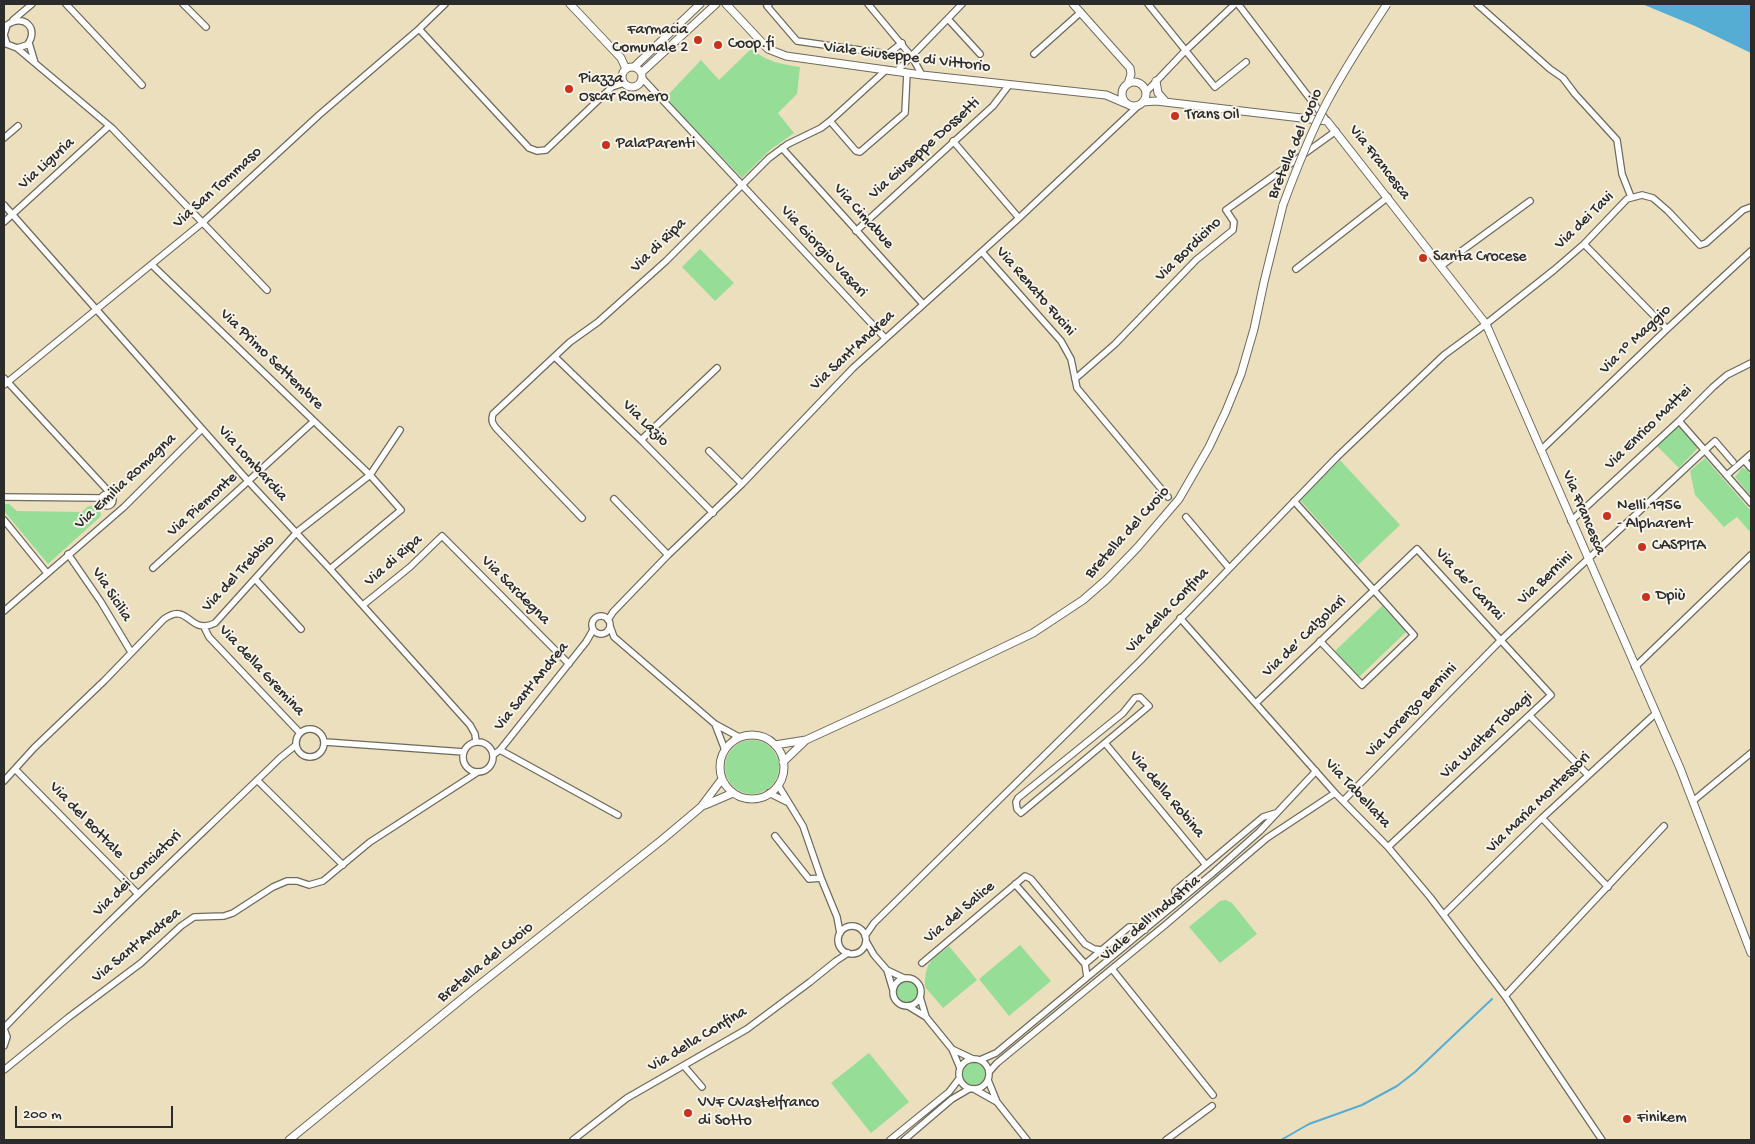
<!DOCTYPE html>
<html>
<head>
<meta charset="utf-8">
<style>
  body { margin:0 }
  #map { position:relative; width:1755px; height:1144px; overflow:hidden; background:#ebdfbd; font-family:"Gochi Hand",sans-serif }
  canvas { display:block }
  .frame { position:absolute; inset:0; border:5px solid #2b2b2b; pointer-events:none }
  .scale { position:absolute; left:15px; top:1106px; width:158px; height:22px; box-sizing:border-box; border:2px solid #2b2b2b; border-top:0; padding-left:6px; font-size:15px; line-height:18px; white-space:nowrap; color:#2b2b2b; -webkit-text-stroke:4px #f7f3e8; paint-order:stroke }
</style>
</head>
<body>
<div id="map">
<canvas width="1755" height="1144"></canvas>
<div class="frame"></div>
<div class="scale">200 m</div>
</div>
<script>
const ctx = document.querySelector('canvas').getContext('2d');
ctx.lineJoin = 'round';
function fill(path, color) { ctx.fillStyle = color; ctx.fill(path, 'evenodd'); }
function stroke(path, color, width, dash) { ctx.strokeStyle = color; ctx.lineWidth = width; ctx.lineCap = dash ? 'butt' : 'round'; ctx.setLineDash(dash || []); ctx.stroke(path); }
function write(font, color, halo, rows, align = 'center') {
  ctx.font = font + ' "Gochi Hand",sans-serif'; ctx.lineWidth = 4; ctx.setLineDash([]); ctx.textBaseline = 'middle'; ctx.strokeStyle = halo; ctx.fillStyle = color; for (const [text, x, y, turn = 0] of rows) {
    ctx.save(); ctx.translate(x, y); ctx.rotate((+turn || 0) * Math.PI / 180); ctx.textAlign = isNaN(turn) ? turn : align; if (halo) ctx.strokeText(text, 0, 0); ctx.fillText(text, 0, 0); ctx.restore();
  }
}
fill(new Path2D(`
  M752 48C765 62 782 64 800 67L797 94 778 113 794 133 770 150 742 178 665 98 701 60 719 80Z
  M700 249 734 283 715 301 682 267Z
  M1677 426H1680L1697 445V449L1679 468 1657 446Z
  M1705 458 1751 511V533L1737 517 1724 527 1695 495 1690 471Z
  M1340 460 1400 525 1358 565 1300 500Z
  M1742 468 1746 469 1751 475V496L1735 477Z
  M4 504H9L17 511 82 512 87 507 94 505 100 509 101 516 48 564 4 511Z
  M1382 606 1406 632 1359 677 1335 651Z
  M725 767a27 27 0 1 1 54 0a27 27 0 1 1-54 0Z
  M1226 900 1232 903 1257 934 1220 963 1189 927 1220 901Z
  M1020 945 1051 981 1009 1016 979 979Z
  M949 946 977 980 943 1008 925 987C925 961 931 961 949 946Z
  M896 992a11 11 0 1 1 22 0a11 11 0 1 1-22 0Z
  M869 1053 909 1102 871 1133 831 1083Z
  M962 1074a12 12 0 1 1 24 0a12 12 0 1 1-24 0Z`), '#96de98');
fill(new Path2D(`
  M1642 4H1751V53L1695 26Z`), '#56add3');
stroke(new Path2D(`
  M1281 1140 1309 1124 1362 1105 1397 1086 1415 1072 1492 999`), '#56add3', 2);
const minor = new Path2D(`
  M66 4 142 85
  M183 4 206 27
  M769 4 767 6 797 41 888 54 902 43
  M868 4 912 57 922 75
  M1148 4 1215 87 1246 62
  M1238 4 1327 121
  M1477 4 1550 69 1563 78 1575 94 1617 140 1622 174 1631 197
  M948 19 980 54
  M13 20 32 4
  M419 29 529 148 537 151 546 150 612 87 624 83
  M4 43 17 48 27 45C40 29 24 13 7 25L4 35 7 44
  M29 43 35 63
  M17 48 112 128 267 290
  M1034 54 1081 12
  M897 71 962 4
  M642 78 885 338
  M1146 92 1185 51 1235 4
  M830 121 856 151 860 152 905 113 907 73
  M4 138 18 126
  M953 141 1019 218
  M782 148 923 304
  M4 205 249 482 330 569 470 725 475 734 476 742
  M4 222 109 126
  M856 231 993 106 1009 85
  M1584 244 1667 329
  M982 252 1061 341 1071 359 1077 388 1168 497
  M152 265 370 475 401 510 330 569
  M1441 266 1530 201
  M1296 269 1388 197
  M555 357 641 440 713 513
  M4 378 111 494
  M1075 379 1115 344 1196 260 1233 230 1234 222 1226 210 1336 131
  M4 385 202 223 319 115 419 29 445 4
  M1679 421 1751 503
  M641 440 717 368
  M1541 450 1667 329 1751 251
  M709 451 742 484
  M1744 460 1751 468
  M1727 475 1751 454
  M101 500a6 6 0 1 1 12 0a6 6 0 1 1-12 0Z
  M4 497 101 498
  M614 499 668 555
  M1294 501 1414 635 1362 685 1320 641
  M1186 517 1229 568
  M582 518 496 428C492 423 491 420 493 414L570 342 598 322 666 261 769 158 788 144 821 128 830 121 886 70
  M4 520 47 573
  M1571 521 1679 421 1713 387 1727 375 1751 363
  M68 554 101 602 131 652
  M153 568 314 421
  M255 579 301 629
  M363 605 410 567 442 536 569 664
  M4 611 124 507 202 429
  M592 625a9 9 0 1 1 18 0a9 9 0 1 1-18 0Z
  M1180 618 1335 793 1388 847 1430 897 1505 996 1602 1140
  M608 620 613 612 668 555 742 484 853 368 1019 218 1138 106
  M610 626 614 637 715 724 739 737
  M204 627 209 637 300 733
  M1635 667 1751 555
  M1140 697 1149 706 1021 813 1017 809 1016 802 1018 798 1123 713 1135 698Z
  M1256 703 1417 549 1551 695 1388 847
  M1530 716 1588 775
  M715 724 725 750
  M296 743a14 14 0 1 1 28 0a14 14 0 1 1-28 0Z
  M325 742 464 752
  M463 757a15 15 0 1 1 30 0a15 15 0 1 1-30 0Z
  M1105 743 1206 865
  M500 750 618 815
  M493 755 500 750 586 642 593 630
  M15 769 137 893
  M257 780 343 865
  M4 781 34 748 104 681 164 619C189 601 189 636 215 623L297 532 370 475 400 430
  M778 785 803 826 821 878 837 917 840 933
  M769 793 787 802
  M1343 801 1501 640 1705 450 1715 441 1733 462
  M1693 801 1751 753
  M1542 818 1608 887
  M775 836 809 879 821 878
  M1015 884 1085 964
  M1178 902 1175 891 1263 817 1276 813
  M1444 914 1542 818 1655 714
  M838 940a14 14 0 1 1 28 0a14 14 0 1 1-28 0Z
  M865 936 874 923 1140 661 1337 457 1444 355 1486 324 1554 270 1584 244 1627 199 1642 195 1653 198 1668 211 1700 245 1706 243 1743 210 1751 207
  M866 941 874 955 887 970 893 990
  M922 963 1025 876 1031 879 1085 944 1094 949 1101 950
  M1112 969 1213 1095
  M887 970 904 978
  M1087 977 1085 964 1129 927H1140L1145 930
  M893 992a14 14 0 1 1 28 0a14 14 0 1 1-28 0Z
  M1505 996 1664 826
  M908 1006 926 1017 920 997
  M926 1017 952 1049
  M4 1028C93 935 187 848 280 758L296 745
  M4 1029 7 1037 4 1046
  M959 1074a15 15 0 1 1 30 0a15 15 0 1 1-30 0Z
  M980 1060 996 1053 1214 872 1260 831 1316 771
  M684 1066 702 1087
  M960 1068 952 1049 973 1059
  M4 1070 69 1017 141 963 181 926 194 917 224 916 233 913 273 887 287 881H297L309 885 323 881 370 842 478 772
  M989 1072 997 1063 1165 925 1267 838 1335 793
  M974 1089 997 1102 988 1080
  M997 1102 1027 1140
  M573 1140 627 1098 747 1029 810 982 836 961 848 953
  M890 1140 949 1092 959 1079
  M904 1140 952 1099 969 1089
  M1166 1140 1212 1106`);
const major = new Path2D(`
  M570 4 621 58 626 69
  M726 4 768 49 786 56 922 75 1106 95 1127 104
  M1073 4 1130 68 1131 74 1128 84
  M634 67 700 4
  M622 77a10 10 0 1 1 20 0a10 10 0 1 1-20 0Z
  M641 73 716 4
  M1156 81 1158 93 1166 102
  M1122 94a12 12 0 1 1 24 0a12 12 0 1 1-24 0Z
  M1143 102 1156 101 1327 121 1486 324 1680 768 1751 953
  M720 767a32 32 0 1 1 64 0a32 32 0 1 1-64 0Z
  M775 745 806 740 893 700 1033 633 1083 600 1106 580 1137 548 1179 499 1209 447 1226 411 1241 374 1254 329 1264 282 1283 205
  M783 762 806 740
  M705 805 733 793
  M289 1140 469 993 663 839 701 807 722 779`);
stroke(minor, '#6e6a5e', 8);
stroke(major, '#6e6a5e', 9);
stroke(minor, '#fff', 5.5);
stroke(major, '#fff', 7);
const majorBridge = new Path2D(`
  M1283 205C1296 170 1309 136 1327 102 1345 68 1366 36 1387 4`);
stroke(majorBridge, '#6e6a5e', 9, []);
stroke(majorBridge, '#fff', 7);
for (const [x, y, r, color] of [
  [698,40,5,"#c8321e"],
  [718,45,5,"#c8321e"],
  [569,89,5,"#c8321e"],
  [1175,116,5,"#c8321e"],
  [606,145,5,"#c8321e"],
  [1423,258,5,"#c8321e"],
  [1607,516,5,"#c8321e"],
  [1642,547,5,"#c8321e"],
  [1646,597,5,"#c8321e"],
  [688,1113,5,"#c8321e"],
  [1627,1119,5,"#c8321e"]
]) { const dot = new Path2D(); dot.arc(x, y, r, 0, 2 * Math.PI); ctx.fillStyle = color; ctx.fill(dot); stroke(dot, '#f7f3e8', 2); }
write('16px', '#2b2b2b', '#f7f3e8', [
  ["Farmacia",688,31,"right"],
  ["Comunale 2",688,49,"right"],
  ["Coop.fi",728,45],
  ["Piazza",579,80],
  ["Oscar Romero",579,98],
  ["Trans Oil",1185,116],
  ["PalaParenti",616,145],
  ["Santa Crocese",1433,258],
  ["Nelli 1956",1617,507],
  ["- Alpharent",1617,525],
  ["CASPITA",1652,547],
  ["Dpiù",1656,597],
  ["VVF CVastelfranco",698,1104],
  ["di Sotto",698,1122],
  ["Finikem",1637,1119]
], 'left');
write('16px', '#2b2b2b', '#f7f3e8', [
  ["Viale Giuseppe di Vittorio",907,58,7],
  ["Bretella del Cuoio",1296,144,-67],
  ["Via Giuseppe Dossetti",925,149,-42],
  ["Via Francesca",1379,163,52],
  ["Via Liguria",47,164,-42],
  ["Via San Tommaso",218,188,-42],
  ["Via Cimabue",863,217,48],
  ["Via dei Tavi",1585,221,-44],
  ["Via di Ripa",659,246,-44],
  ["Via Bordicino",1189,250,-44],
  ["Via Giorgio Vasari",823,252,47],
  ["Via Renato Fucini",1035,292,49],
  ["Via 1° Maggio",1636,340,-44],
  ["Via Sant'Andrea",853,351,-43],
  ["Via Primo Settembre",271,360,44],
  ["Via Lazio",645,424,45],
  ["Via Enrico Mattei",1649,428,-44],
  ["Via Lombardia",252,464,48],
  ["Via Emilia Romagna",126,482,-43],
  ["Via Piemonte",203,505,-42],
  ["Via Francesca",1583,513,67],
  ["Bretella del Cuoio",1128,533,-48],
  ["Via di Ripa",394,561,-41],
  ["Via del Trebbio",239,574,-47],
  ["Via Bernini",1546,579,-43],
  ["Via de’ Carrai",1469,585,47],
  ["Via Sardegna",515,591,45],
  ["Via Sicilia",111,595,57],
  ["Via della Confina",1168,611,-46],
  ["Via de’ Calzolari",1305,637,-44],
  ["Via della Gremina",261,671,47],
  ["Via Sant'Andrea",532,687,-51],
  ["Via Lorenzo Bernini",1412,711,-46],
  ["Via Walter Tobagi",1487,736,-43],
  ["Via Tabellata",1357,794,47],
  ["Via della Robina",1166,795,50],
  ["Via Maria Montessori",1539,803,-44],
  ["Via del Bottale",86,821,46],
  ["Via dei Conciatori",138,874,-44],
  ["Via del Salice",960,913,-40],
  ["Viale dell'Industria",1151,919,-40],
  ["Via Sant'Andrea",137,946,-39],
  ["Bretella del Cuoio",486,963,-39],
  ["Via della Confina",698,1040,-31]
]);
</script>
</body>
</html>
